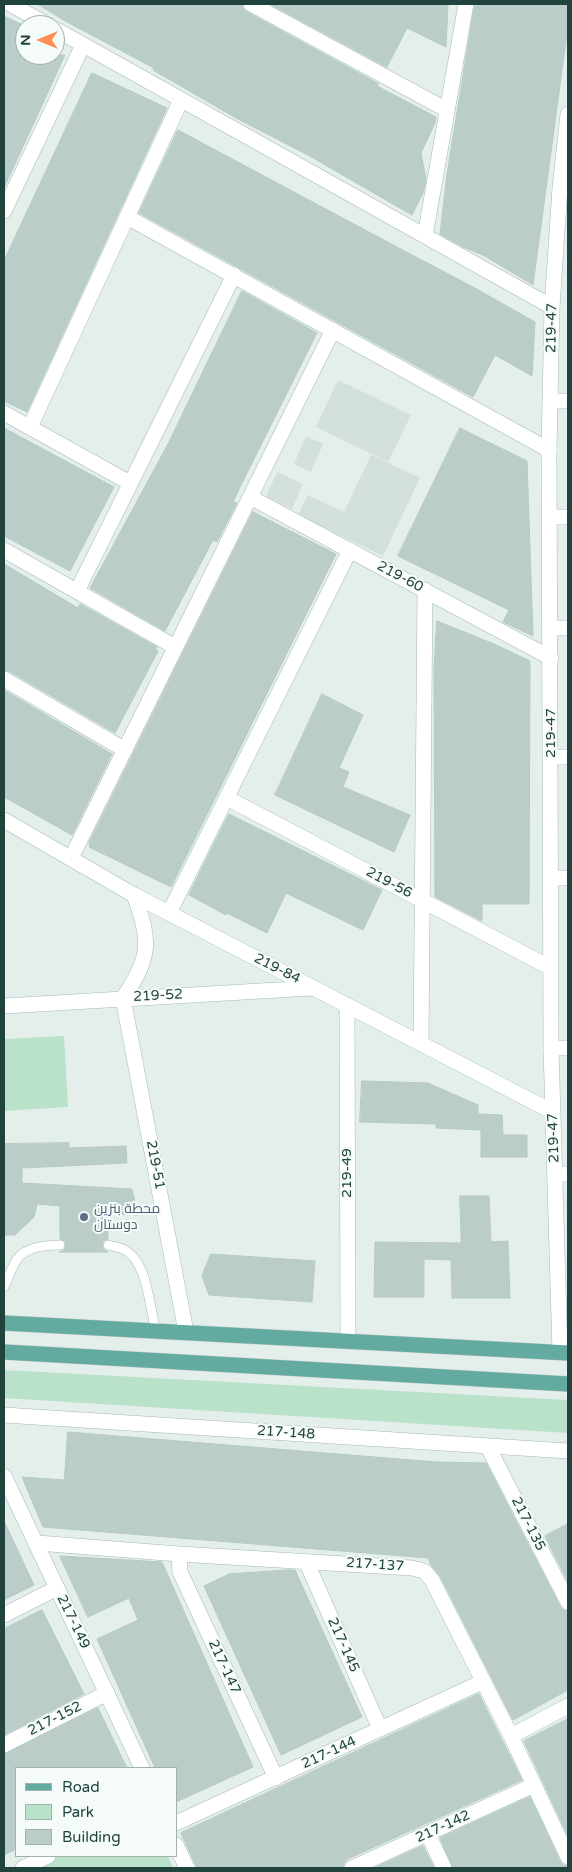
<!DOCTYPE html>
<html>
<head>
<meta charset="utf-8">
<style>
  body { margin:0 }
  #map { position:relative; width:572px; height:1872px; overflow:hidden; background:#e4efeb; font-family:"Varela Round",sans-serif }
  canvas { display:block }
  .frame { position:absolute; inset:0; border:5px solid #20433e; pointer-events:none }
  .legend { position:absolute; left:15px; top:1767px; width:162px; height:90px; box-sizing:border-box; background:#f5fbf8; border:1px solid #a0b1ae; margin:0; padding:6px 9px; list-style:none; font-size:15px; color:#20433e }
  .legend li { display:flex; align-items:center; gap:10px; height:25px }
  .legend b { width:25px; border:1px solid #a0b1ae }
  .north { position:absolute; left:15px; top:15px; width:50px; height:50px; box-sizing:border-box; background:#f5fbf8; border:1px solid #a0b1ae; border-radius:50%; rotate:270deg; font-size:14px; font-weight:700; line-height:20px; text-align:center; color:#20433e }
  .north::after { content:''; display:block; margin:auto; width:18px; height:22px; background:#ff9052; clip-path:polygon(50% 0,100% 100%,50% 72%,0 100%) }
</style>
</head>
<body>
<div id="map">
<canvas width="572" height="1872"></canvas>
<div class="frame"></div>
<ul class="legend">
<li><b style="height:6px;background:#63aaa0"></b>Road</li>
<li><b style="height:14px;background:#bae2ca"></b>Park</li>
<li><b style="height:14px;background:#bbcdc8"></b>Building</li>
</ul>
<div class="north">N</div>
</div>
<script>
const ctx = document.querySelector('canvas').getContext('2d');
ctx.lineJoin = 'round';
function fill(path, color) { ctx.fillStyle = color; ctx.fill(path, 'evenodd'); }
function stroke(path, color, width, dash) { ctx.strokeStyle = color; ctx.lineWidth = width; ctx.lineCap = dash ? 'butt' : 'round'; ctx.setLineDash(dash || []); ctx.stroke(path); }
function write(font, color, halo, rows, align = 'center') {
  ctx.font = font + ' "Varela Round",Cairo,sans-serif'; ctx.lineWidth = 4; ctx.setLineDash([]); ctx.textBaseline = 'middle'; ctx.strokeStyle = halo; ctx.fillStyle = color; for (const [text, x, y, turn = 0] of rows) {
    ctx.save(); ctx.translate(x, y); ctx.rotate((+turn || 0) * Math.PI / 180); ctx.textAlign = isNaN(turn) ? turn : align; if (halo) ctx.strokeText(text, 0, 0); ctx.fillText(text, 0, 0); ctx.restore();
  }
}
fill(new Path2D(`
  M338 380 411 415 388 462 316 427Z
  M306 436 323 444 311 472 294 464Z
  M371 455 420 478 383 556 298 515 308 495 344 512Z
  M277 472 303 484 292 509 266 497Z`), '#d2dfda');
fill(new Path2D(`
  M64 1036 68 1107 4 1111V1039Z
  M4 1370 568 1400V1433L4 1398Z
  M57 1856H168L173 1868H31Z`), '#bae2ca');
const building = new Path2D(`
  M38 4H242L243 8 247 12 379 84 377 86 436 117 435 123 421 153 426 179 423 193 412 215 308 155 236 118 153 70 154 68 65 21Z
  M270 4H448L446 47 407 28 387 67Z
  M475 4H568V26L533 285 483 255 463 247 440 234 447 174Z
  M4 16 25 26V55H65L4 188Z
  M92 73 167 108 27 412 4 401V261Z
  M178 130 395 246 473 287 535 322 532 376 495 355 473 397 139 213Z
  M242 291 317 333 242 483 233 502 237 503 217 542 213 540 165 631 90 588 168 444Z
  M4 428 114 487 70 571 4 536Z
  M460 428 527 461 533 636 503 622 509 610 398 556Z
  M253 512 336 554 171 887 89 847 90 844 89 843Z
  M4 564 78 608 80 604 157 647 155 650 158 651 115 733 9 671 4 670Z
  M437 621 494 644 530 661 529 904H482V921L435 897 434 669Z
  M4 690 112 754 72 835 4 797Z
  M322 694 363 715 339 768 349 772 343 787 410 815 394 852 275 795Z
  M229 814 382 890 363 930 286 893 267 933 227 913 226 915 189 895Z
  M362 1081 428 1083 478 1105V1114L502 1115 503 1135H527V1157H481V1130L436 1128V1124L360 1122Z
  M69 1143V1148L126 1146 127 1163 22 1168V1183L132 1189 138 1215 108 1213V1239L104 1240 102 1244 103 1249 108 1252H59L64 1250 66 1245 65 1241 60 1239V1206L37 1204 34 1217 15 1235H4V1144Z
  M460 1196H489L491 1242 508 1241 510 1298H452L451 1260 424 1259V1297H374L375 1242 461 1243Z
  M211 1254 315 1261 312 1302 209 1295 202 1276Z
  M68 1432 436 1462 486 1463 560 1606 563 1610 568 1611V1690L513 1720 440 1576 431 1565 428 1558 43 1527 22 1477 64 1480Z
  M4 1521 34 1585 4 1600Z
  M568 1524V1582L545 1536Z
  M60 1556 162 1562 253 1767 176 1802V1768H155L97 1639 138 1620 129 1598 88 1617Z
  M287 1570H295L362 1717 281 1755 204 1586 229 1574Z
  M42 1610 84 1694 4 1735V1629Z
  M479 1694 522 1780 348 1859 344 1863 343 1868H197L181 1833Z
  M98 1708 127 1768H16V1849L4 1855V1754Z
  M568 1719V1836L524 1741Z
  M530 1797 560 1861 563 1865 568 1866V1868H453L440 1838Z
  M423 1846 434 1868H374Z`);
fill(building, '#bbcdc8');
stroke(building, '#b5cac3', 1);
const lane = new Path2D(`
  M108 1245C112 1246 118 1247 123 1249 148 1260 149 1307 156 1331
  M4 1287C8 1278 12 1266 18 1258 27 1247 47 1245 60 1245`);
const street = new Path2D(`
  M10 4 48 25
  M251 4 447 110
  M55 29 552 307
  M4 211 83 45
  M127 217 549 450
  M425 236 466 4
  M550 401H568
  M4 413 130 483
  M30 427 181 100
  M250 497 551 658
  M550 517H568
  M4 550 175 647
  M77 591 234 275
  M551 628H568
  M4 679 125 750
  M551 757H568
  M227 798 551 968
  M71 858 333 330
  M551 878H568
  M169 913 350 550
  M421 1043 425 590
  M551 1048H568
  M556 1174H568
  M4 1415 568 1451
  M488 1447 568 1602
  M37 1543 179 1554 412 1568 424 1571 432 1580 511 1736 568 1857
  M179 1554 180 1572 276 1778
  M306 1561 380 1729
  M4 1615 57 1588
  M511 1736 568 1706
  M4 1745 107 1693
  M176 1823 482 1682
  M428 1834 444 1868
  M23 1868 48 1856
  M352 1868 534 1785`);
const secondary = new Path2D(`
  M4 820 134 895 553 1112
  M134 895C151 941 151 957 123 998L186 1332
  M347 1005 348 1341
  M4 1006 312 988
  M560 1353 551 1048 549 450 552 307 560 188 568 114
  M4 1476 142 1768
  M176 1845 187 1868`);
const primary = new Path2D(`
  M4 1323 568 1353
  M4 1352 568 1384`);
stroke(lane, '#a5b8b4', 10);
stroke(street, '#a5b8b4', 16);
stroke(secondary, '#a1bcb6', 16);
stroke(primary, '#c1cac9', 16);
stroke(lane, '#fff', 9);
stroke(street, '#fff', 15);
stroke(secondary, '#fff', 15);
stroke(primary, '#63aaa0', 15);
for (const [x, y, r, color] of [
  [84,1217,5,"#5c6f8a"]
]) { const dot = new Path2D(); dot.arc(x, y, r, 0, 2 * Math.PI); ctx.fillStyle = color; ctx.fill(dot); stroke(dot, '#f5fbf8', 2); }
write('14px', '#20433e', '#f5fbf8', [
  ["219-47",552,328,-89],
  ["219-60",400,577,28],
  ["219-47",551,733,-90],
  ["219-56",389,883,28],
  ["219-84",277,969,27],
  ["219-52",158,996,-3],
  ["219-47",554,1138,-92],
  ["219-51",155,1165,79],
  ["219-49",347,1173,-90],
  ["217-148",286,1433,4],
  ["217-135",528,1524,63],
  ["217-137",375,1565,4],
  ["217-149",73,1622,64],
  ["217-145",343,1645,66],
  ["217-147",224,1667,65],
  ["217-152",55,1719,-27],
  ["217-144",329,1753,-25],
  ["217-142",443,1827,-25]
]);
write('14px', '#4e5e75', '#f5fbf8', [
  ["محطة بنزين",94,1209],
  ["دوستان",94,1225]
], 'left');
</script>
</body>
</html>
